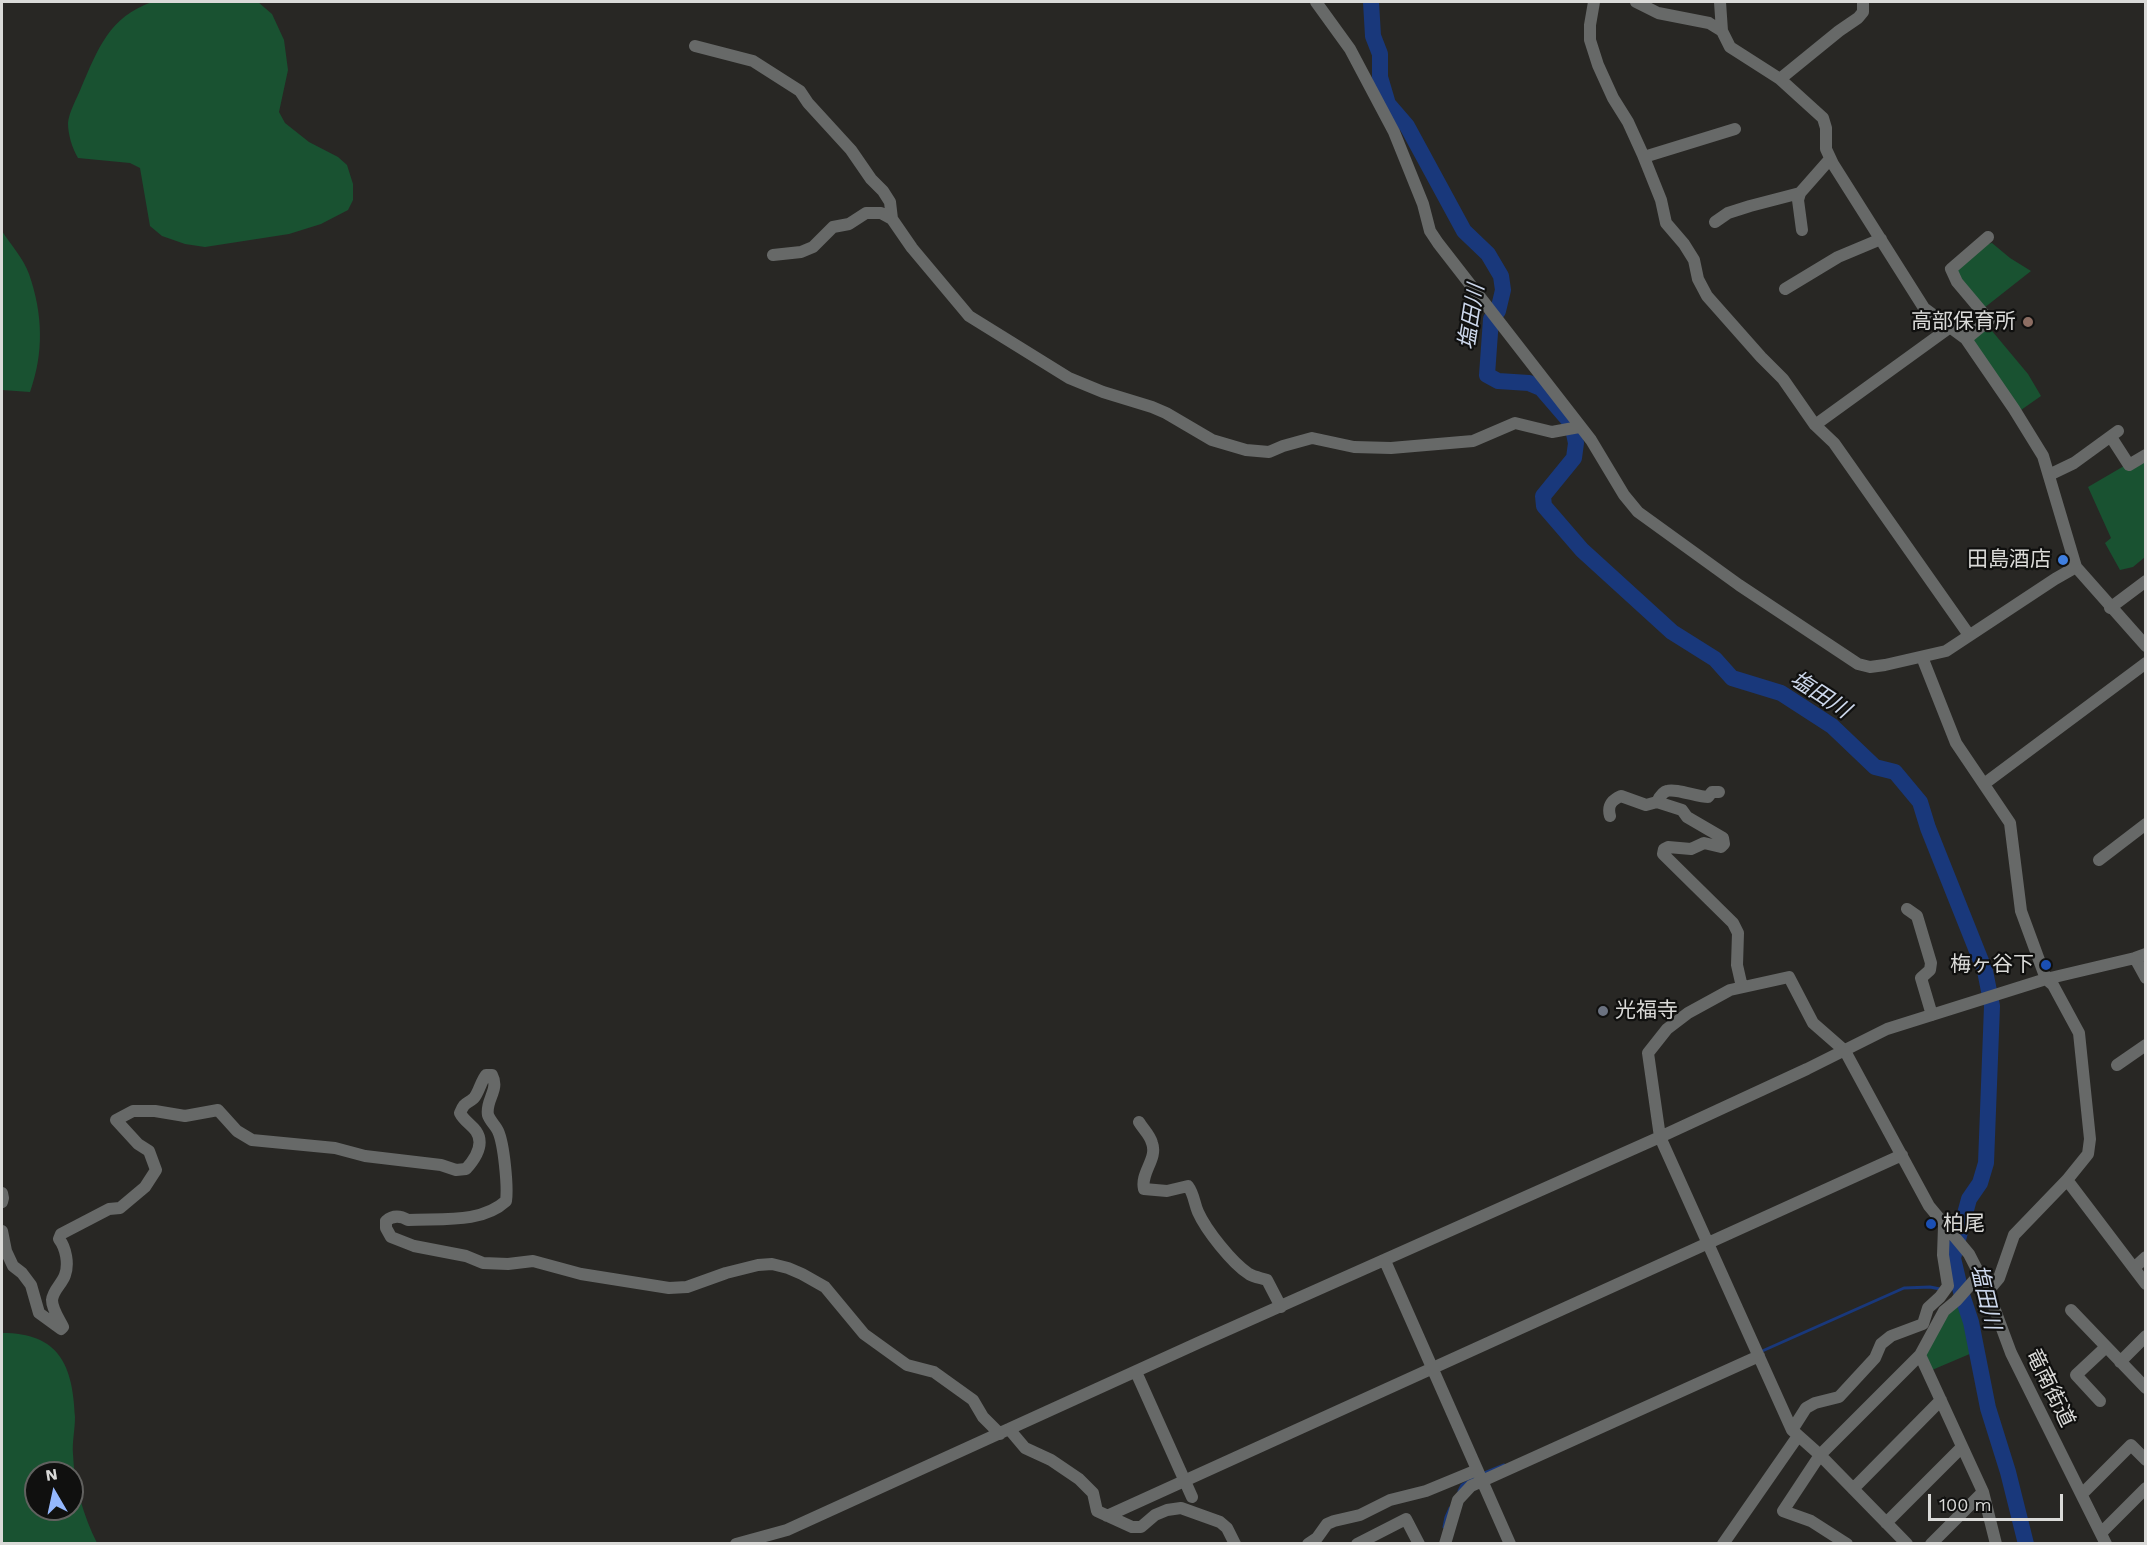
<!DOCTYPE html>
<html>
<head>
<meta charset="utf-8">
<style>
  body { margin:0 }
  #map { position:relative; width:2147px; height:1545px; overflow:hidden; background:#282724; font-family:"Work Sans",sans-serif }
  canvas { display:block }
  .frame { position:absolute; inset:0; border:3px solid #dadad8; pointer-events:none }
  .north { position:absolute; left:24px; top:1461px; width:60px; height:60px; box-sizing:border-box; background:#10100f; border:2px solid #61615f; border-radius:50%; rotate:351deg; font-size:16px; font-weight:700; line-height:24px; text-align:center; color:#dadad8 }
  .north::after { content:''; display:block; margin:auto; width:21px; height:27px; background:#94b7fd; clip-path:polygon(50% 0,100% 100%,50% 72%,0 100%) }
  .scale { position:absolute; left:1928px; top:1494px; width:135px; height:27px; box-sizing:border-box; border:3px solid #dadad8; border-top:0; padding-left:8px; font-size:18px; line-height:21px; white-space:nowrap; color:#dadad8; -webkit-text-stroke:4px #10100f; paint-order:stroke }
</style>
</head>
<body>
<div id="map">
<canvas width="2147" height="1545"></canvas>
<div class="frame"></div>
<div class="north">N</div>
<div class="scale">100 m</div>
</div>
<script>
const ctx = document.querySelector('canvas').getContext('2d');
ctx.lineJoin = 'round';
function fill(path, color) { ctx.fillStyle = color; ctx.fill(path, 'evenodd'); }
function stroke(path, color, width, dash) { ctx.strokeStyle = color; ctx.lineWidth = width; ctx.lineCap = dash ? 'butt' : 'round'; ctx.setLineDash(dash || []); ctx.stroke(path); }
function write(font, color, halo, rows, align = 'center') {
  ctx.font = font + ' "Work Sans","Noto Sans JP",sans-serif'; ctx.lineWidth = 4.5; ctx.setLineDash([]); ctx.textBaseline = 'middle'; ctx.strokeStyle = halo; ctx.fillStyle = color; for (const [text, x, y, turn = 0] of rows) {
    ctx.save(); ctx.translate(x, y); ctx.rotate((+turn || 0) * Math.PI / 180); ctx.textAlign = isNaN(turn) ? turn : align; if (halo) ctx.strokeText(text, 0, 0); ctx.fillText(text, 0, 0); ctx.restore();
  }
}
fill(new Path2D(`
  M152 2H258L272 14 284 40 288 70 279 112 285 123 309 142 338 157 347 165 353 184V200L348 210 321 224 289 234 205 247 185 244 162 236 150 226 140 168 130 163 78 158C72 148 68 134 68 123 69 112 77 98 81 88 98 49 109 17 152 2Z
  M2 231C10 244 24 259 29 274 43 314 44 353 30 392L2 390Z
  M1992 243 2010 258 2031 271 1984 308 1970 293 1956 270 1984 245Z
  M1987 325 2028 374 2041 396 2021 410 1973 340Z
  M2145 458V557L2133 567 2120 570 2105 543 2111 538 2088 487 2124 466Z
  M1961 1303 1972 1353 1932 1370 1924 1355 1946 1313Z
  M2 1333C59 1333 73 1365 75 1417 75 1430 72 1442 73 1454 74 1485 84 1517 97 1543H2ZM36 1473H72V1509H36Z`), '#195231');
stroke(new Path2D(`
  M1760 1352 1904 1288 1930 1287 1940 1289
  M1482 1474 1504 1465
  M1459 1491 1462 1485 1476 1477
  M1444 1527 1446 1517 1450 1508`), '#19387b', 3);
stroke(new Path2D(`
  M1371 2 1373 36 1380 54V77L1388 104 1407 126 1464 231 1488 254 1501 276 1503 290 1498 311 1491 319 1487 375 1498 381 1529 383 1541 388 1572 424 1576 443 1574 458 1543 496 1544 506 1582 550 1672 632 1715 659 1732 678 1781 693 1832 726 1875 767 1895 772 1920 802 1928 828 1985 971 1992 1006 1986 1163 1980 1183 1969 1199 1953 1258 1961 1292 1971 1322 1988 1408 2008 1472 2026 1544`), '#19387b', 16);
stroke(new Path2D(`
  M1316 2 1350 49 1394 132 1423 204 1430 231 1438 243 1591 440 1624 495 1638 512 1739 585 1858 664 1870 667 1885 665 1946 651 2055 579 2076 567
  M1594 2 1590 25V40L1598 65 1613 98 1628 122 1643 155 1661 200 1666 223 1684 244 1694 260 1698 279 1707 296 1761 357 1783 379 1815 425 1834 443 1969 635
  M1636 2 1658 13 1709 23 1722 31
  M1720 2 1722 31 1730 47 1780 79 1823 118 1826 128V149L1833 164 1924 308 1966 339 2014 409 2043 456 2076 567 2146 646
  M695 46 753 61 800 91 808 103 851 150 871 179 883 191 890 202 892 219
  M1780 79 1839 31 1858 18 1863 12V2
  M1644 157 1735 129
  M1800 193 1798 200 1802 230
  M1715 222 1728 213 1750 206 1800 193 1830 159
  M773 255 801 252 813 247 833 227 849 224 866 213H881L892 219 912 248 969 316 1069 378 1103 392 1152 407 1166 413 1212 440 1246 450 1269 452 1283 446 1312 438 1354 447 1391 448 1473 441 1515 423 1552 432 1579 427
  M1785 289 1838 257 1881 239
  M1966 339 1989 320 1957 282 1951 269 1988 237
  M1815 425 1949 328
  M2111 437 2129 465 2146 455
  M2049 475 2074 463 2118 431
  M2110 608 2146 581
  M1922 657 1956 743 2010 823 2021 911 2046 979 2053 985 2079 1033 2090 1139 2088 1154 2067 1180 2014 1235 1999 1278 1988 1291
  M1984 784 2146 663
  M1657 802C1659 798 1662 792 1667 791 1675 788 1698 797 1708 797L1712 792H1719
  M1610 816C1607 805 1612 800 1621 796L1646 805 1657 802 1682 810 1687 817 1723 838 1724 844 1721 847 1704 843 1691 849 1668 847 1664 849 1663 854 1733 923 1738 933 1737 965 1742 987
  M2099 860 2146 824
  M1907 909 1917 916 1931 963 1930 970 1921 978 1932 1015
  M2135 958 2146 978
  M2117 1065 2146 1045
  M1139 1122C1143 1129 1150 1135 1152 1143 1158 1159 1140 1173 1144 1189L1167 1191 1188 1186C1194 1194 1194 1203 1198 1212 1206 1230 1232 1263 1249 1274 1254 1277 1261 1278 1267 1280L1281 1307
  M2067 1180 2146 1284
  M2 1193 3 1198 2 1202
  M2 1231 6 1251 13 1266 22 1273 31 1285 39 1313 61 1329 63 1327C59 1319 52 1309 52 1300 53 1290 62 1284 65 1275 69 1264 66 1248 59 1239L61 1234 109 1209 120 1208 145 1187 156 1170 149 1151 138 1144 116 1120 133 1111H155L185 1116 218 1110 237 1131 252 1140 335 1148 365 1156 441 1165 456 1170 466 1169C475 1159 485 1144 476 1131 471 1124 464 1121 460 1113 465 1101 466 1105 474 1098 479 1092 481 1081 486 1075H492C500 1090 485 1100 488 1115 490 1121 496 1126 498 1131 504 1144 508 1187 506 1201 481 1224 440 1218 408 1220 401 1216 393 1215 386 1221V1228L391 1237 414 1246 466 1256 483 1263 508 1264 533 1261 581 1274 669 1288 687 1287 726 1273 758 1265 772 1264 788 1268 802 1274 825 1287 864 1334 907 1365 934 1372 973 1400 983 1417 1000 1434
  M1385 1261 1510 1544
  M2134 1268 2146 1257
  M2071 1310 2146 1388
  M2120 1362 2146 1336
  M1136 1372 1192 1497
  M2100 1401 2076 1375 2106 1347
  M1009 1429 1025 1448 1051 1460 1079 1479 1093 1493 1097 1511 1132 1527H1141L1155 1515 1167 1510 1181 1508 1220 1522 1227 1528 1235 1544
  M1792 1430 1806 1408 1815 1403 1839 1397 1875 1358 1881 1344 1891 1336 1923 1324 1928 1308 1940 1297 1948 1286 1943 1255 1944 1226
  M1853 1489 1941 1400
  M1983 1492 1996 1544
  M2082 1494 2131 1445 2146 1460
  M1107 1516 1902 1155
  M1886 1523 1962 1447
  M2101 1533 2146 1488
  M736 1544 787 1530 1200 1342 1660 1137 1807 1069 1887 1029 2046 979 2135 958 2146 954
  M1308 1544 1317 1538 1327 1524 1334 1521 1360 1515 1390 1500 1426 1491 1477 1470
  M1357 1544 1406 1519 1419 1544
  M1445 1544 1458 1500 1471 1486 1759 1356
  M1723 1544 1798 1436
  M1847 1544 1811 1521 1783 1511 1820 1455 1920 1355
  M1907 1544 1820 1455 1792 1430 1660 1137 1648 1053 1667 1029 1688 1013 1730 990 1789 977 1813 1023 1845 1051 1929 1206 1969 1254 1988 1291 2011 1353 2106 1544
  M1931 1544 1983 1492 1920 1355 1944 1311 1956 1301 1979 1275`), '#676968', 12);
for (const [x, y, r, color] of [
  [2028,322,6,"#8d6e63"],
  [2063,560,6,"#3f7fe0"],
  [2046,965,6,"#1a4fb4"],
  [1603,1011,6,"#6b7280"],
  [1931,1224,6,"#1a4fb4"]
]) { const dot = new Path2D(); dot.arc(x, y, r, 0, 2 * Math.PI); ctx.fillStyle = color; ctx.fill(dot); stroke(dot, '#10100f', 2); }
write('21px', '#dadad8', '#10100f', [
  ["高部保育所",2016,322],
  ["田島酒店",2051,560],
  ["梅ヶ谷下",2034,965],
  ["光福寺",1615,1011,"left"],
  ["柏尾",1943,1224,"left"]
], 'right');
write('21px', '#dadad8', '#10100f', [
  ["竜南街道",2050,1388,64]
]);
write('italic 22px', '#ccd7eb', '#10100f', [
  ["塩田川",1472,317,-81],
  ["塩田川",1820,695,33],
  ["塩田川",1985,1297,77]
]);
</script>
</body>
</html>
